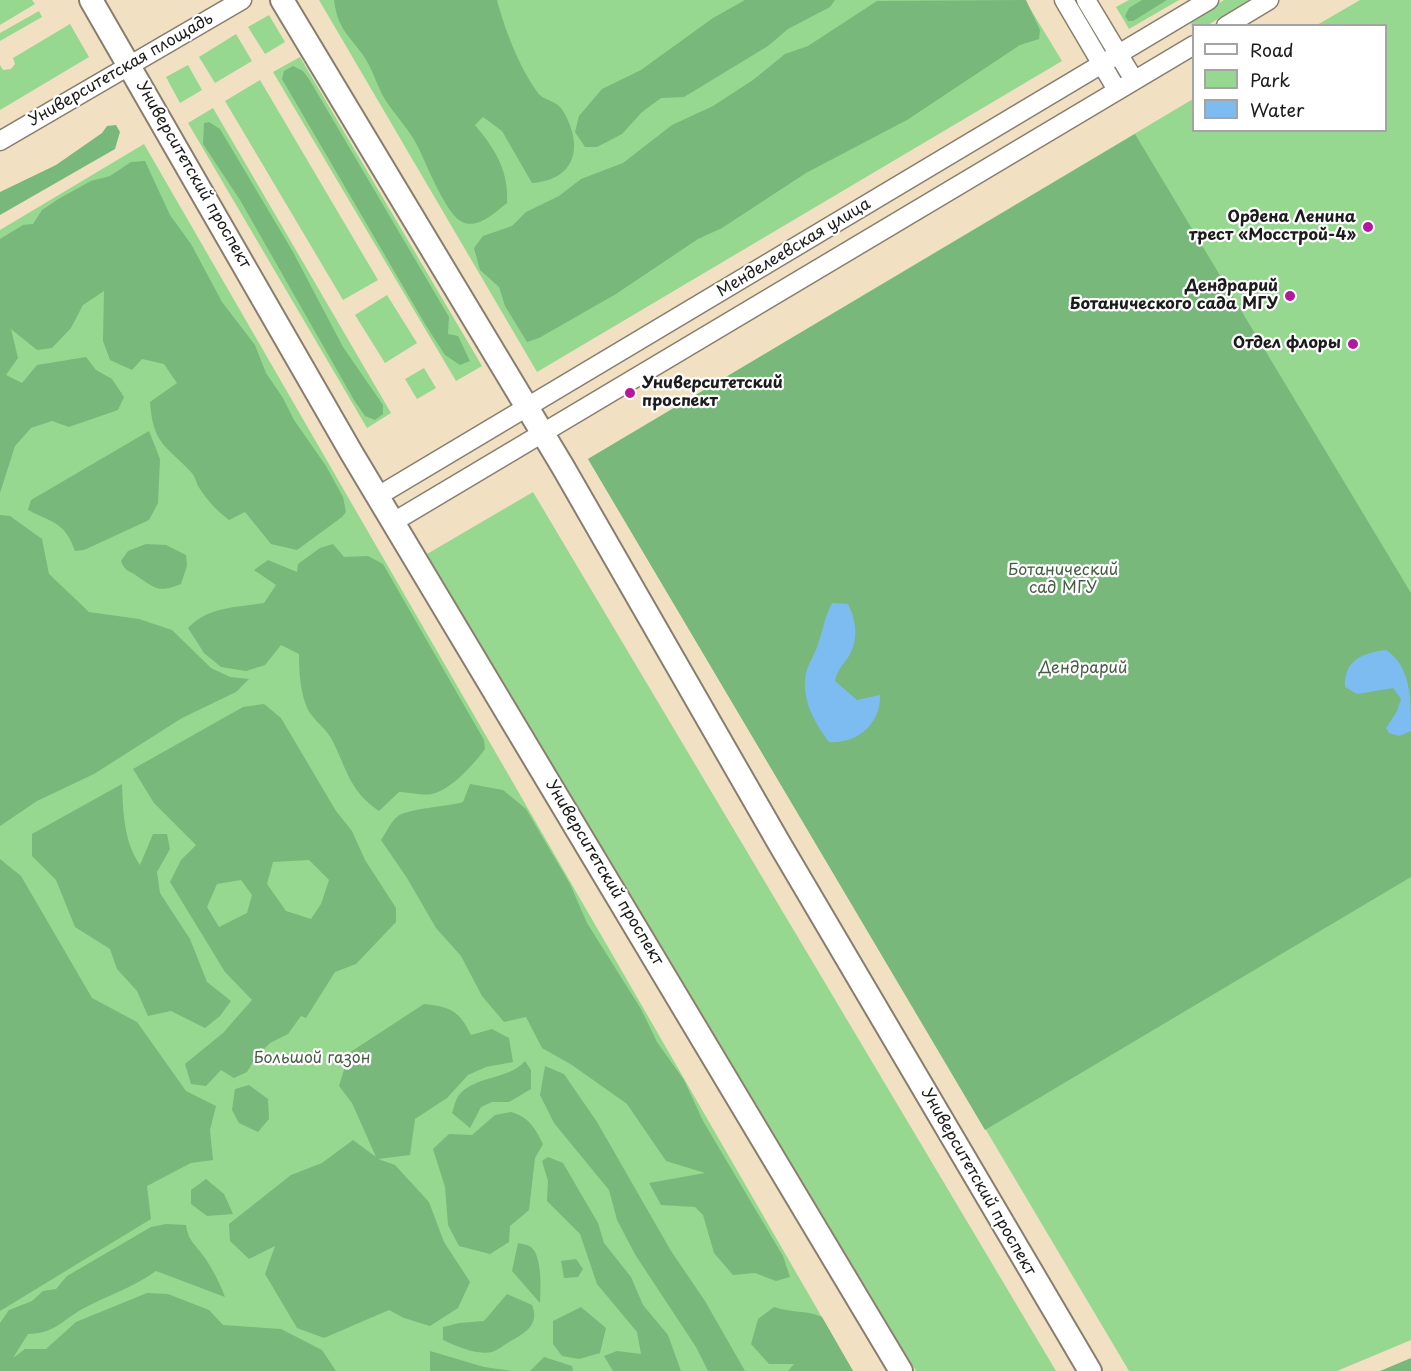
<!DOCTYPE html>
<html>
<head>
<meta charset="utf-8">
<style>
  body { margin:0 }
  #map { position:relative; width:1411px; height:1371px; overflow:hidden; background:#f2e0c2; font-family:"Playpen Sans",sans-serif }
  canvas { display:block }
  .legend { position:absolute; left:1192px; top:24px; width:195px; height:108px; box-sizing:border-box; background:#fff; border:2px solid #a4a4a4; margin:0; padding:8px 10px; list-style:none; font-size:18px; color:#1c1c1c }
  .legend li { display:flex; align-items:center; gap:12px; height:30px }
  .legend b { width:30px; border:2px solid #a4a4a4 }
</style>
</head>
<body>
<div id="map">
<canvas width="1411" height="1371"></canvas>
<ul class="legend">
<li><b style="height:8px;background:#fff"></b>Road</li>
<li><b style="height:16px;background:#96d890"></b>Park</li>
<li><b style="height:16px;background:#7cbcf0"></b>Water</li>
</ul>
</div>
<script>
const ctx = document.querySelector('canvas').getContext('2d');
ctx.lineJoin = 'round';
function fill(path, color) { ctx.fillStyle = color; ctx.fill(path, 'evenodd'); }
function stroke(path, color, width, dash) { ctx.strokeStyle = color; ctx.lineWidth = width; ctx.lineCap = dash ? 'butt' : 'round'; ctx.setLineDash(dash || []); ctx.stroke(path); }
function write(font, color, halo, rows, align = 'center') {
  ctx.font = font + ' "Playpen Sans",sans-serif'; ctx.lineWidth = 4.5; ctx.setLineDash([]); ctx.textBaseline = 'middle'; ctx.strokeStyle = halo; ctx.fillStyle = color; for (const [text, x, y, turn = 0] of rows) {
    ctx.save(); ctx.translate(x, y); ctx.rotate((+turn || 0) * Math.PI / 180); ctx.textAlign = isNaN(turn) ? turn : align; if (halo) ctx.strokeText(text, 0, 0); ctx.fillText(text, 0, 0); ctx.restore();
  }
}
fill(new Path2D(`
  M0 0H32L35 4 0 25Z
  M319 0H1025L1062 61 537 372Z
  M1129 0H1179L1129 29 1116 7Z
  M1224 0H1249L1208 25 1194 26 1192 29 1191 20Z
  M1360 0H1411V1340L1337 1371H1129L588 459 1193 99 1194 130H1386V26L1317 25Z
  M39 11 42 17 0 41V33Z
  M269 15 285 42 265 54 248 27Z
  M70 24 89 57 0 110V65L3 70 11 69 15 64 13 58Z
  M236 34 252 61 215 83 199 57Z
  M300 57 482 366 456 381 273 72Z
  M188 65 202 90 180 103 166 77Z
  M260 80 378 280 343 300 225 101Z
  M213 108 391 413 367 428 188 123Z
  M144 144 853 1371H0V230Z
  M387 295 417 343 385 363 355 315Z
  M424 368 436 388 417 399 405 379Z
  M533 492 1056 1371H916L427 554Z`), '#96d890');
fill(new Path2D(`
  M334 0H497C505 30 519 67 538 93 544 101 557 100 563 111 584 146 576 180 532 183L502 131 483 117 475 125C495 149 509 171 507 203 494 213 476 232 459 220 445 210 427 166 419 149 410 129 394 115 383 96 376 83 372 68 363 55 347 33 338 29 334 0Z
  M745 0H835L830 7 788 29 768 46 684 97 661 98 642 112 622 134 597 147H585L575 132 579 116 602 89 641 70 713 18Z
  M1026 0 1040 30 1039 39 1020 45 907 120 806 173 722 228 698 239 616 294 539 338 527 342 505 306 499 287 480 270 474 248 483 236 512 226 526 212 559 196 581 179 623 163 672 125 713 106 753 80 785 54 808 46 877 1Z
  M1142 0H1167L1133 21H1128L1125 16 1129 8Z
  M293 66 303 71 309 79 449 317 448 334 458 336 470 361 460 365 445 355 425 324 282 79 284 71Z
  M209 122 220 129 293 252 343 347 383 405V414L375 420 365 416 354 400 240 200 203 144 204 123Z
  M116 125 120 132 115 149 0 215V192L56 165 102 133 107 126Z
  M1135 134 1411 593V877L985 1130 588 459Z
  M145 161 170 215 191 244 222 302 255 345 266 373 283 398 294 420 326 466 343 497 346 512 342 517 297 550 271 544 245 512 229 520C217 511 208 501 200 489 196 484 196 477 191 472 166 445 153 445 150 402L177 383 164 364 142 359 132 370 110 360 103 341 104 291 83 305 71 328 52 348 37 350 11 329 18 358 6 375 22 383 37 365 86 357 96 370 112 379 124 397 118 410 69 427 52 421 31 428 15 446 0 493V239L23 225 33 224 42 210 60 198 91 181 110 176 131 162Z
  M149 431 160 459 158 503 149 520 84 550 75 551C65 522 53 523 28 510L31 500Z
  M0 515 10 516 42 539 49 574 89 612 139 619 172 630 211 668 230 677 249 679 236 692 182 718 94 774 37 801 0 826Z
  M146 544 166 545 186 555 187 566 181 584C158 593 156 589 137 576 130 571 124 571 121 561L128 551Z
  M333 544 344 557 368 556 383 564 484 740 485 749C474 764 451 790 432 794 423 796 408 792 399 792L379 811C348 790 347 768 331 738 325 727 310 718 306 705 300 689 299 671 299 654L281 645 265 665 246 671 221 667 204 653 188 628C209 606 235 608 264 603L276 585 254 570 268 560 297 572 298 564 320 548Z
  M264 704 281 718 336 811 352 831 365 860 396 908V922L356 964 335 972 306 1018 301 1016 288 1034 270 1043 256 1057 247 1072 234 1078 221 1070 206 1086 191 1084 185 1064 223 1033 252 1000 225 972 170 882 181 860 196 845 154 803 133 769 243 707ZM309 860 329 880 321 904 311 919 286 911 267 884 273 862ZM241 880 252 895 247 913 219 927 207 907 217 884Z
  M122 784C123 812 124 842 140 865L153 834H167L170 849 157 872 160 893 190 939 207 982 231 1001 220 1016 205 1028 171 1011 148 1016 137 991 117 969 110 949 75 927 56 880 32 856V834Z
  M470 784 503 790 526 809 570 884 587 923 641 1009 657 1042 684 1080 703 1121 783 1256 790 1277 776 1281 755 1273 733 1275 714 1253 703 1215 695 1207 661 1205 649 1183 705 1173 666 1161 627 1104 572 1065 542 1048 526 1017 504 1022 482 996 461 956 436 928 407 878 381 840C386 833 391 821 398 816 410 808 446 807 463 802Z
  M0 859 21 876 92 998 137 1022 186 1091 216 1106 210 1130 213 1160 191 1163 147 1186 151 1219 0 1311Z
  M424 1004C450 1007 459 1010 471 1035L492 1029 509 1038 513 1062 486 1067 468 1075 447 1098 415 1119 410 1155 378 1159 395 1165 429 1202 444 1242 470 1282 458 1308 430 1326 404 1318 389 1310 324 1338 297 1328 265 1274 275 1246 249 1259 230 1241 229 1224 291 1175 322 1163 353 1140 376 1157 352 1103 339 1086 349 1053Z
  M525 1061 531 1070V1089L509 1102H492L481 1107 470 1128 452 1113C454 1108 455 1100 459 1095 476 1075 509 1080 525 1061Z
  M545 1066 564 1074 597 1122 671 1251 705 1301 745 1371H708L696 1347 636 1256 617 1220 609 1190 554 1123 540 1095Z
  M249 1085 268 1099 269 1119 258 1132 239 1123 232 1110 235 1089Z
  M511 1112C529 1117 535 1128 543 1144L535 1158 529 1210 510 1226 509 1242 490 1254 459 1246 448 1225 445 1187 433 1149 449 1134 472 1135 495 1115Z
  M548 1157 563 1163 598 1223 604 1243 631 1277 643 1305 668 1335 681 1371H613L604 1356 617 1351 641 1354 637 1332 597 1284 580 1234 547 1201 548 1181 542 1161Z
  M206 1179 224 1194 233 1214 207 1216 191 1204V1190Z
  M166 1224 186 1225C188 1241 196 1245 205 1258 213 1270 220 1283 225 1297L156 1271C132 1288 111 1294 86 1307 63 1319 55 1334 28 1334L13 1358 25 1349H46L76 1322 147 1293 168 1294 209 1310 223 1325 281 1329 322 1350 336 1371H0V1323L9 1310 32 1301 43 1291 56 1289 67 1276 151 1227Z
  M518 1243C523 1244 529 1245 532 1248 542 1257 541 1291 540 1303L512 1271Z
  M576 1259 583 1269 578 1277 564 1278 561 1261Z
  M507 1294 532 1305C540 1325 525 1333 509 1342 504 1345 498 1350 492 1352 476 1355 458 1347 443 1340V1327L459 1323 484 1321Z
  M581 1307 606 1328 600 1353 579 1359 562 1356 553 1344V1321Z
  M774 1307C790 1313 807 1310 822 1317L853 1371H788L794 1364H769L751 1344 758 1319Z
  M430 1351 484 1367 512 1371H430Z
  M544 1357 572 1366 573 1371H530Z
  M1411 1358V1371H1380Z`), '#78b87a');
fill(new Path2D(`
  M832 603 848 604C856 620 859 639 849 656 843 665 837 670 835 681L857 700 880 695C881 724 857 744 829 742 814 722 801 699 806 673 808 664 814 656 817 647 823 631 824 618 832 603Z
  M1386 650C1411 667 1411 697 1411 731L1399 736 1389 733 1386 728 1397 711 1401 699 1393 688 1357 694 1345 687C1344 660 1362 653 1386 650Z`), '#7cbcf0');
const minor = new Path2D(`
  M1064 0 1117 90
  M1086 0 1134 80
  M1226 26 1269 0
  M0 141 242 0
  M378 496 1209 0
  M395 521 1194 45`);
const major = new Path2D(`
  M91 0 351 452 901 1371
  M282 0 563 467 779 843 1090 1371`);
stroke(minor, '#877e6f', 21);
stroke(major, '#877e6f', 26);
stroke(minor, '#fff', 18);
stroke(major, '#fff', 22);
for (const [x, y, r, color] of [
  [1368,227,6,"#b5179e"],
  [1290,296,6,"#b5179e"],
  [1353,344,6,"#b5179e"],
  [630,393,6,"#b5179e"]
]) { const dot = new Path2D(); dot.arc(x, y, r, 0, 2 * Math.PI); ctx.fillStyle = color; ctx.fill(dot); stroke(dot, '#fff', 2); }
write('16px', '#1c1c1c', '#fff', [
  ["Университетская площадь",121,70,-30],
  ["Университетский проспект",193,175,60],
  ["Менделеевская улица",794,248,-31],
  ["Университетский проспект",604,873,59],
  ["Университетский проспект",978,1182,60]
]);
write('bold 16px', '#1c1c1c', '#fff', [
  ["Ордена Ленина",1356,218],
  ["трест «Мосстрой-4»",1356,236],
  ["Дендрарий",1278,287],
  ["Ботанического сада МГУ",1278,305],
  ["Отдел флоры",1341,344],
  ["Университетский",642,384,"left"],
  ["проспект",642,402,"left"]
], 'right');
write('16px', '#475e45', '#fff', [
  ["Ботанический",1063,571],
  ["сад МГУ",1063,589],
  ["Дендрарий",1083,669],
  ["Большой газон",312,1059]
]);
</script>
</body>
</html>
